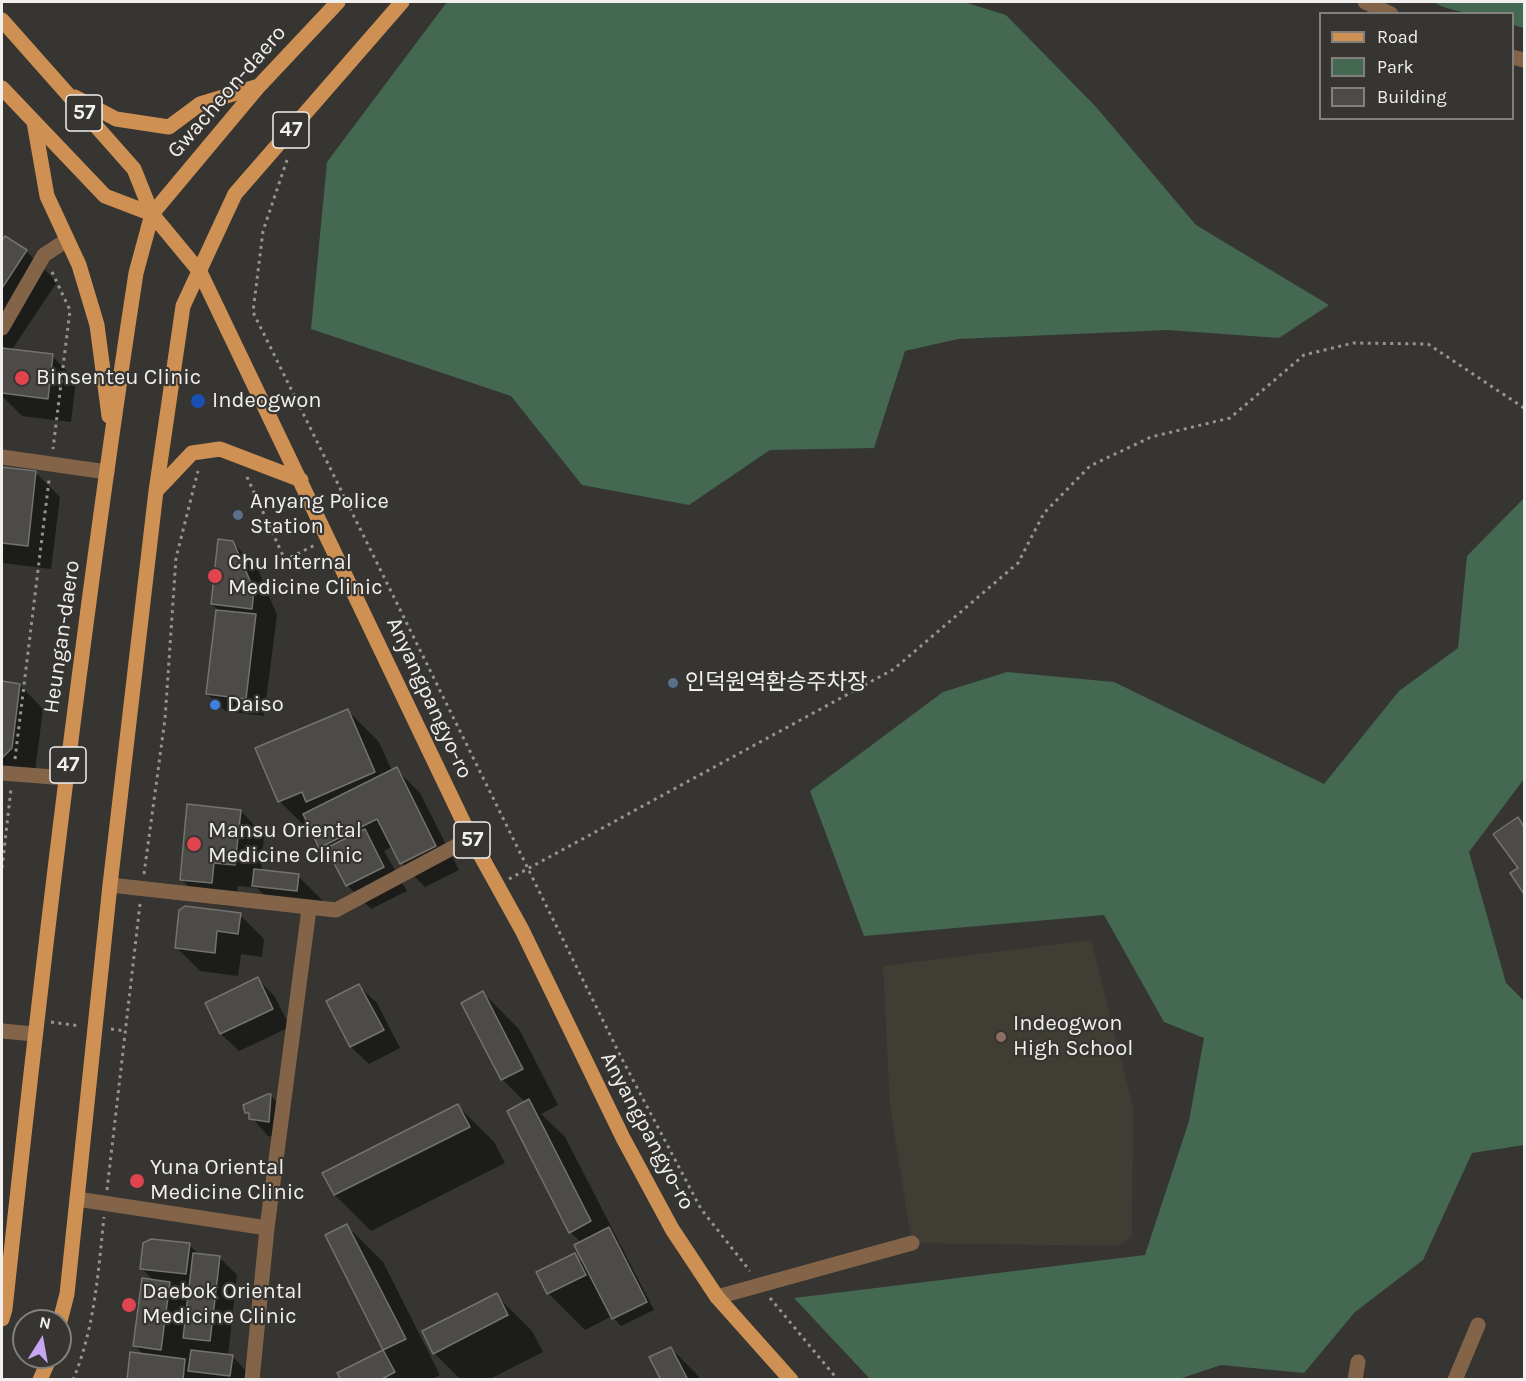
<!DOCTYPE html>
<html>
<head>
<meta charset="utf-8">
<style>
  body { margin:0 }
  #map { position:relative; width:1526px; height:1381px; overflow:hidden; background:#363532; font-family:Karla,sans-serif }
  canvas { display:block }
  .frame { position:absolute; inset:0; border:3px solid #f1f0ee; pointer-events:none }
  .legend { position:absolute; left:1319px; top:12px; width:195px; height:108px; box-sizing:border-box; background:#363532; border:2px solid #81807d; margin:0; padding:8px 10px; list-style:none; font-size:18px; color:#f1f0ee }
  .legend li { display:flex; align-items:center; gap:12px; height:30px }
  .legend b { width:30px; border:2px solid #81807d }
  .north { position:absolute; left:12px; top:1309px; width:60px; height:60px; box-sizing:border-box; background:#363532; border:2px solid #81807d; border-radius:50%; rotate:11deg; font-size:16px; font-weight:700; line-height:24px; text-align:center; color:#f1f0ee }
  .north::after { content:''; display:block; margin:auto; width:21px; height:27px; background:#c6a6f0; clip-path:polygon(50% 0,100% 100%,50% 72%,0 100%) }
</style>
</head>
<body>
<div id="map">
<canvas width="1526" height="1381"></canvas>
<div class="frame"></div>
<ul class="legend">
<li><b style="height:8px;background:#cf9053"></b>Road</li>
<li><b style="height:16px;background:#446852"></b>Park</li>
<li><b style="height:16px;background:#4c4b47"></b>Building</li>
</ul>
<div class="north">N</div>
</div>
<script>
const ctx = document.querySelector('canvas').getContext('2d');
ctx.lineJoin = 'round';
function fill(path, color) { ctx.fillStyle = color; ctx.fill(path, 'evenodd'); }
function stroke(path, color, width, dash) { ctx.strokeStyle = color; ctx.lineWidth = width; ctx.lineCap = dash ? 'butt' : 'round'; ctx.setLineDash(dash || []); ctx.stroke(path); }
function write(font, color, halo, rows, align = 'center') {
  ctx.font = font + ' Karla,"Noto Sans KR",sans-serif'; ctx.lineWidth = 4.5; ctx.setLineDash([]); ctx.textBaseline = 'middle'; ctx.strokeStyle = halo; ctx.fillStyle = color; for (const [text, x, y, turn = 0] of rows) {
    ctx.save(); ctx.translate(x, y); ctx.rotate((+turn || 0) * Math.PI / 180); ctx.textAlign = isNaN(turn) ? turn : align; if (halo) ctx.strokeText(text, 0, 0); ctx.fillText(text, 0, 0); ctx.restore();
  }
}
fill(new Path2D(`
  M1091 940 1133 1108 1132 1236 1119 1246 912 1243 890 1107 883 966Z`), '#403d34');
fill(new Path2D(`
  M447 2H964L1006 15 1097 108 1196 225 1329 305 1279 338 1168 330 958 339 905 351 874 448 770 450 689 505 582 485 511 396 311 329 327 162Z
  M1433 2H1524V28L1513 25 1512 14C1484 14 1459 16 1433 2Z
  M1524 498V779L1469 852 1506 983 1524 1001V1145L1472 1153 1423 1260 1355 1312 1304 1373 1221 1365 1176 1380 870 1379 794 1298 1145 1255 1189 1121 1204 1038 1164 1022 1104 915 864 936 810 791 943 692 1007 672 1114 682 1324 784 1399 691 1458 648 1467 556Z`), '#446852');
fill(new Path2D(`
  M5 238 26 251 57 282 11 351 52 356 76 380 71 422 22 416 2 396V243Z
  M2 469 36 473 60 497 51 569 2 563Z
  M233 543 257 567 277 615 264 716 225 711 207 694 220 612 212 604Z
  M2 683 20 685 43 709 35 772 25 782 2 779Z
  M348 711 379 742 392 771 396 769 420 793 459 870 425 887 402 863 393 846 384 851 407 891 371 909 347 885 335 861 321 847 313 831 311 832 279 801Z
  M241 811 264 835 261 872 298 876 322 900 320 914 278 909 257 888 238 886 236 907 205 903 181 879Z
  M1517 819 1524 826V892L1512 874 1520 869Z
  M240 915 264 939 262 957 241 954 238 976 200 971 176 947Z
  M258 979 275 997 290 1027 239 1051 221 1034 207 1003Z
  M359 986 377 1003 400 1048 369 1064 351 1047 328 1002Z
  M483 993 519 1029 558 1105 541 1114 565 1137 654 1310 621 1326 612 1316 585 1330 549 1294 538 1273 574 1255 585 1265 582 1243 570 1232 526 1103 502 1079Z
  M271 1096 289 1114 286 1139 268 1136 247 1112 245 1106Z
  M458 1106 494 1142 505 1163 371 1231 335 1195 324 1174Z
  M347 1226 383 1262 440 1375 431 1380H342L339 1374 385 1351 327 1236Z
  M189 1245 200 1255 219 1257 237 1275 228 1356H232L255 1380 128 1379 144 1355 135 1346 155 1282 141 1268ZM179 1294 190 1295 189 1303Z
  M496 1295 532 1331 543 1352 488 1380H461L434 1353Z
  M671 1348 702 1380H663Z`), '#0007');
const building = new Path2D(`
  M5 236 27 250 2 288V241Z
  M2 348 53 354 48 399 2 393Z
  M2 467 36 471 28 546 2 543Z
  M218 539 233 541 254 590 252 609 211 604Z
  M216 610 256 614 246 699 206 694Z
  M2 681 20 684 12 748 2 758Z
  M348 709 375 772 306 802 302 792 278 802 255 748Z
  M397 767 436 846 400 864 377 819 319 848 303 814Z
  M187 804 241 810 235 865 214 863 212 883 180 880Z
  M1518 817 1524 827V894L1510 873 1518 868 1493 834Z
  M365 829 384 867 346 886 326 848Z
  M254 869 299 874 297 891 252 886Z
  M185 906 241 913 238 934 217 931 215 953 175 948 179 910Z
  M258 977 273 1009 220 1034 205 1003Z
  M359 984 384 1030 350 1047 326 1001Z
  M483 991 523 1069 501 1080 461 1003Z
  M268 1094H271L269 1122 249 1119V1113H245L243 1105Z
  M529 1099 591 1221 569 1233 507 1111Z
  M458 1104 470 1127 334 1195 322 1173Z
  M347 1224 406 1339 383 1350 325 1235Z
  M609 1227 647 1302 612 1319 574 1245Z
  M151 1239 190 1243 186 1274 140 1269 143 1243Z
  M193 1253 220 1256 210 1341 183 1338Z
  M575 1253 586 1275 547 1294 536 1272Z
  M142 1278 170 1282 161 1350 133 1346Z
  M497 1293 508 1315 433 1354 422 1331Z
  M671 1347 688 1380H661L649 1357Z
  M191 1350 233 1355 230 1376 188 1371Z
  M383 1350 395 1372 380 1380H341L337 1373Z
  M130 1352 185 1359 183 1380H127Z`);
fill(building, '#4c4b47');
stroke(building, '#74736f', 1.5);
stroke(new Path2D(`
  M287 160 263 231 253 312 622 1059 701 1209 750 1271
  M52 272 70 310 53 449
  M247 477 285 560 315 545
  M15 759 49 480
  M2 868 11 789
  M144 874 165 719 176 558 198 471
  M509 879 894 669 1018 563 1044 513 1090 466 1151 437 1230 418 1304 355 1353 343 1428 344 1524 408
  M51 1022 80 1026
  M111 1029 125 1031
  M107 1190 140 904
  M770 1298 838 1380
  M73 1380C95 1327 98 1273 104 1217`), '#959492', 3, [3, 4.5]);
stroke(new Path2D(`
  M1365 2 1391 14
  M1512 57 1524 60
  M2 328 44 255 67 240
  M2 457 107 472
  M2 773 66 778
  M110 885 336 910 471 838
  M2 1031 34 1034
  M77 1199 267 1228
  M717 1297 912 1243
  M252 1380 267 1228 309 909
  M1355 1380 1358 1362
  M1455 1380 1478 1325`), '#836448', 15);
stroke(new Path2D(`
  M2 20 134 169 152 214 200 272 471 838 522 930 623 1138 672 1229 717 1297 791 1380
  M2 88 105 196 152 214
  M75 97 116 119 169 127 200 104 259 86
  M34 122 47 196 79 265 97 325 109 416
  M156 491 192 453 220 449 301 480
  M2 1319 5 1309C42 963 83 617 136 273L152 214 259 86 338 2
  M60 1321 67 1294 110 885 156 491 183 306 235 194 402 2
  M40 1380 50 1357`), '#cf9053', 15);
for (const [x, y, r, color] of [
  [22,378,8,"#e0444e"],
  [198,401,8,"#1a4fb4"],
  [238,515,6,"#5c6f8a"],
  [215,576,8,"#e0444e"],
  [673,683,6,"#5c6f8a"],
  [215,705,6,"#3f7fe0"],
  [194,844,8,"#e0444e"],
  [1001,1037,6,"#8d6e63"],
  [137,1181,8,"#e0444e"],
  [129,1305,8,"#e0444e"]
]) { const dot = new Path2D(); dot.arc(x, y, r, 0, 2 * Math.PI); ctx.fillStyle = color; ctx.fill(dot); stroke(dot, '#363532', 2); }
for (const [x, y, w] of [
  [84,113,36],
  [291,130,36],
  [68,765,36],
  [472,840,36]
]) { const box = new Path2D(); box.roundRect(x - w / 2, y - 18, w, 36, 4.5); ctx.fillStyle = '#363532'; ctx.fill(box); stroke(box, '#f1f0ee', 1.5); }
write('bold 21px', '#f1f0ee', null, [
  ["57",84,113],
  ["47",291,130],
  ["47",68,765],
  ["57",472,840]
]);
write('22px', '#f1f0ee', '#363532', [
  ["Gwacheon-daero",227,92,-49],
  ["Heungan-daero",62,637,-82],
  ["Anyangpangyo-ro",429,698,65],
  ["Anyangpangyo-ro",647,1131,62]
]);
write('22px', '#f1f0ee', '#363532', [
  ["Binsenteu Clinic",36,378],
  ["Indeogwon",212,401],
  ["Anyang Police",250,502],
  ["Station",250,527],
  ["Chu Internal",228,563],
  ["Medicine Clinic",228,588],
  ["인덕원역환승주차장",685,683],
  ["Daiso",227,705],
  ["Mansu Oriental",208,831],
  ["Medicine Clinic",208,856],
  ["Indeogwon",1013,1024],
  ["High School",1013,1049],
  ["Yuna Oriental",150,1168],
  ["Medicine Clinic",150,1193],
  ["Daebok Oriental",142,1292],
  ["Medicine Clinic",142,1317]
], 'left');
</script>
</body>
</html>
